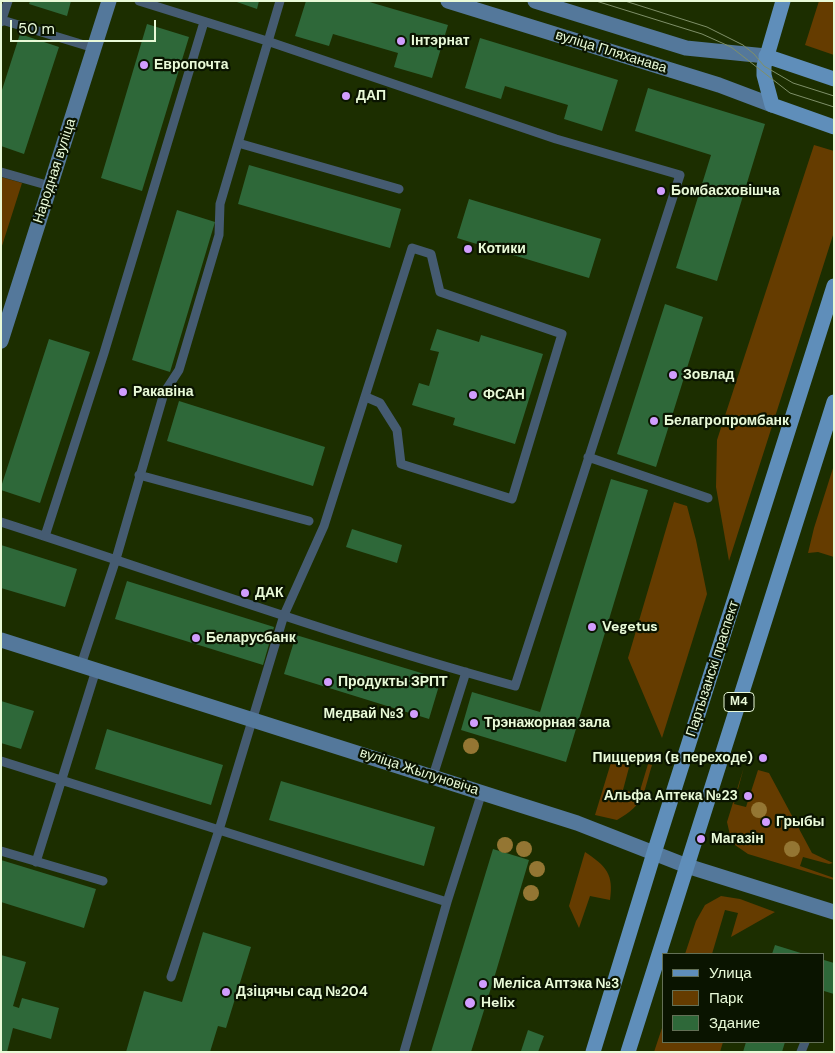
<!DOCTYPE html>
<html>
<head>
<meta charset="utf-8">
<style>
  body { margin:0 }
  #map { position:relative; width:835px; height:1053px; overflow:hidden; background:#1c2e00; font-family:"DM Sans",sans-serif }
  canvas { display:block }
  .frame { position:absolute; inset:0; border:2px solid #e9fad8; pointer-events:none }
  .legend { position:absolute; left:662px; top:953px; width:162px; height:90px; box-sizing:border-box; background:#0a1400; border:1px solid #637056; margin:0; padding:6px 9px; list-style:none; font-size:15px; color:#e9fad8 }
  .legend li { display:flex; align-items:center; gap:10px; height:25px }
  .legend b { width:25px; border:1px solid #637056 }
  .scale { position:absolute; left:10px; top:20px; width:146px; height:22px; box-sizing:border-box; border:2px solid #e9fad8; border-top:0; padding-left:6px; font-size:15px; line-height:18px; white-space:nowrap; color:#e9fad8; -webkit-text-stroke:4px #0a1400; paint-order:stroke }
</style>
</head>
<body>
<div id="map">
<canvas width="835" height="1053"></canvas>
<div class="frame"></div>
<ul class="legend">
<li><b style="height:6px;background:#5f8eba"></b>Улица</li>
<li><b style="height:14px;background:#653c00"></b>Парк</li>
<li><b style="height:14px;background:#2e6839"></b>Здание</li>
</ul>
<div class="scale">50 m</div>
</div>
<script>
const ctx = document.querySelector('canvas').getContext('2d');
ctx.lineJoin = 'round';
function fill(path, color) { ctx.fillStyle = color; ctx.fill(path, 'evenodd'); }
function stroke(path, color, width, dash) { ctx.strokeStyle = color; ctx.lineWidth = width; ctx.lineCap = dash ? 'butt' : 'round'; ctx.setLineDash(dash || []); ctx.stroke(path); }
function write(font, color, halo, rows, align = 'center') {
  ctx.font = font + ' "DM Sans",sans-serif'; ctx.lineWidth = 4.5; ctx.setLineDash([]); ctx.textBaseline = 'middle'; ctx.strokeStyle = halo; ctx.fillStyle = color; for (const [text, x, y, turn = 0] of rows) {
    ctx.save(); ctx.translate(x, y); ctx.rotate((+turn || 0) * Math.PI / 180); ctx.textAlign = isNaN(turn) ? turn : align; if (halo) ctx.strokeText(text, 0, 0); ctx.fillText(text, 0, 0); ctx.restore();
  }
}
fill(new Path2D(`
  M819 1H834V55L805 45Z
  M814 145 834 151V232L729 561 716 487 717 440Z
  M1 177 22 183 1 249Z
  M834 465V557L818 552 808 553 814 528Z
  M674 502 687 506 696 540 707 594 662 738 628 658Z
  M613 756 631 760 623 790 639 794 648 764 652 765C643 794 645 804 617 820L595 815Z
  M744 767 734 804 746 807 758 770 769 773 812 853 833 863 829 864 803 857 800 866 834 878V880L748 854 735 845 730 835 727 822Z
  M585 852C606 866 614 874 610 900L590 896 579 928 569 906Z
  M721 896 740 899 775 912 731 937 738 913 725 910 712 954H685L696 921 705 905Z
  M664 1022V1042H723L720 1052H654Z`), '#653c00');
fill(new Path2D(`
  M30 1H71L67 16 29 4Z
  M234 1H259L257 9Z
  M306 1H366L448 25 432 78 394 67 398 53 333 34 329 46 295 36Z
  M147 24 189 37 142 191 101 178Z
  M20 34 59 47 24 154 1 146V93Z
  M480 38 618 80 602 131 564 119 568 105 505 86 501 99 465 88Z
  M648 88 765 124 717 281 676 268 711 155 635 131Z
  M249 165 401 209 390 248 238 204Z
  M469 199 601 239 589 278 457 238Z
  M177 210 215 222 170 372 132 360Z
  M665 304 703 317 656 467 617 454Z
  M437 329 479 342 481 335 543 354 515 444 453 425 455 418 412 405 419 383 429 386 439 352 430 350Z
  M49 339 90 352 40 503 1 490V487Z
  M179 401 325 447 313 486 167 441Z
  M611 479 648 490 566 762 461 730 472 692 540 712Z
  M352 529 402 545 397 563 346 547Z
  M1 545 77 569 65 607 1 588Z
  M127 581 274 627 263 665 115 619Z
  M296 635 441 679 429 719 284 674Z
  M1 701 34 711 21 749 1 743Z
  M107 729 223 765 211 805 95 769Z
  M281 781 435 827 424 866 269 820Z
  M493 849 529 860 495 975 471 1052H431Z
  M1 860 96 889 84 928 1 902Z
  M203 932 251 947 226 1028 218 1026 210 1052H126L144 991 182 1002Z
  M775 945 804 954H772Z
  M1 955 26 962 13 1006 19 1008 22 998 59 1008 51 1039 13 1028 7 1052 1 1051Z
  M824 960 834 963V994L824 991Z
  M528 1030 544 1036 538 1052 521 1051Z
  M746 1042H785L782 1052H743Z`), '#2e6839');
stroke(new Path2D(`
  M2 20 94 48
  M1 22 8 1
  M238 143 399 189
  M1 172 50 186
  M588 457 708 498
  M139 475 309 521
  M1 522C172 577 342 639 515 686L680 175 556 139 267 41 139 1
  M45 536 104 353 204 22
  M81 665 116 559 164 393 179 370 219 235 220 204 280 1
  M1 761 447 902
  M433 776 466 672
  M1 851 103 881
  M36 862 96 670
  M171 977 219 830 284 615 324 526 412 248 431 254 440 292 562 334 512 499 401 464 397 430 380 403 366 397
  M404 1052 447 902 482 792
  M801 1052 805 1042`), '#455b71', 9);
stroke(new Path2D(`
  M448 1 719 85 772 105
  M535 1 686 48 766 56
  M1 341 109 1
  M1 640 577 823 687 866 834 912`), '#54789b', 15);
stroke(new Path2D(`
  M783 1 764 66V75L772 105 834 127
  M766 56 834 79
  M593 1052 654 853 834 286
  M628 1052 834 402`), '#5f8eba', 15);
stroke(new Path2D(`
  M596 1 702 34 731 47 790 93 834 107
  M625 1 707 27 743 45 754 54 764 66 793 83 834 96`), '#7f9068', 1);
ctx.fillStyle = '#947633';
for (const [x, y] of [
  [471,746],
  [759,810],
  [505,845],
  [524,849],
  [792,849],
  [537,869],
  [531,893]
]) { ctx.beginPath(); ctx.arc(x, y, 8, 0, 2 * Math.PI); ctx.fill(); }
for (const [x, y, r, color] of [
  [401,41,5,"#d19dfe"],
  [144,65,5,"#d19dfe"],
  [346,96,5,"#d19dfe"],
  [661,191,5,"#d19dfe"],
  [468,249,5,"#d19dfe"],
  [673,375,5,"#d19dfe"],
  [123,392,5,"#d19dfe"],
  [473,395,5,"#d19dfe"],
  [654,421,5,"#d19dfe"],
  [245,593,5,"#d19dfe"],
  [592,627,5,"#d19dfe"],
  [196,638,5,"#d19dfe"],
  [328,682,5,"#d19dfe"],
  [414,714,5,"#d19dfe"],
  [474,723,5,"#d19dfe"],
  [763,758,5,"#d19dfe"],
  [748,796,5,"#d19dfe"],
  [766,822,5,"#d19dfe"],
  [701,839,5,"#d19dfe"],
  [483,984,5,"#d19dfe"],
  [226,992,5,"#d19dfe"],
  [470,1003,6,"#d19dfe"]
]) { const dot = new Path2D(); dot.arc(x, y, r, 0, 2 * Math.PI); ctx.fillStyle = color; ctx.fill(dot); stroke(dot, '#0a1400', 2); }
for (const [x, y, w] of [
  [739,702,30]
]) { const box = new Path2D(); box.roundRect(x - w / 2, y - 9.5, w, 19, 4); ctx.fillStyle = '#0a1400'; ctx.fill(box); stroke(box, '#e9fad8', 1); }
write('bold 12px', '#e9fad8', null, [
  ["М4",739,702]
]);
write('bold 14px', '#e9fad8', '#0a1400', [
  ["Інтэрнат",411,41],
  ["Европочта",154,65],
  ["ДАП",356,96],
  ["Бомбасховішча",671,191],
  ["Котики",478,249],
  ["Зовлад",683,375],
  ["Ракавіна",133,392],
  ["ФСАН",483,395],
  ["Белагропромбанк",664,421],
  ["ДАК",255,593],
  ["Vegetus",602,627],
  ["Беларусбанк",206,638],
  ["Продукты ЗРПТ",338,682],
  ["Медвай №3",404,714,"right"],
  ["Трэнажорная зала",484,723],
  ["Пиццерия (в переходе)",753,758,"right"],
  ["Альфа Аптека №23",738,796,"right"],
  ["Грыбы",776,822],
  ["Магазін",711,839],
  ["Меліса Аптэка №3",493,984],
  ["Дзіцячы сад №204",236,992],
  ["Helix",481,1003]
], 'left');
write('14px', '#e9fad8', '#0a1400', [
  ["вуліца Пляханава",611,52,17],
  ["Народная вуліца",55,171,-72],
  ["Партызанскі праспект",713,669,-72],
  ["вуліца Жылуновіча",419,772,18]
]);
</script>
</body>
</html>
